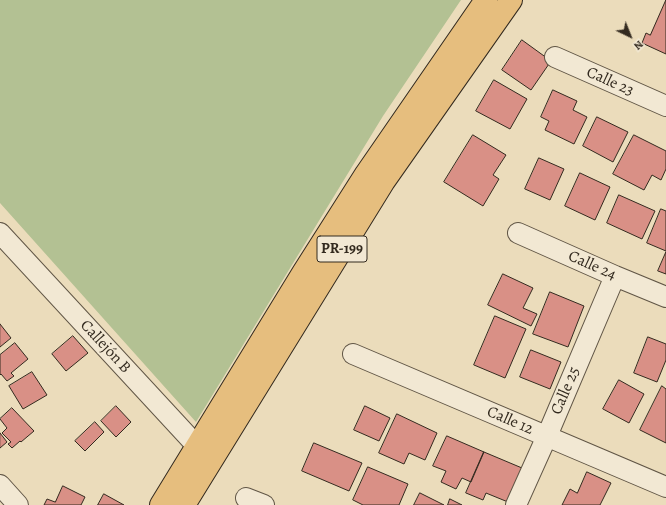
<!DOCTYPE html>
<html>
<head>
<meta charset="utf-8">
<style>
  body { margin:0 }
  #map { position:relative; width:666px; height:505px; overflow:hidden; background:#ebdcbb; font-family:Alegreya,serif }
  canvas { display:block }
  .north { position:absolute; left:610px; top:16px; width:40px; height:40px; -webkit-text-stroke:3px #f2e8d3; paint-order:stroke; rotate:137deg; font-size:11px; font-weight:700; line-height:16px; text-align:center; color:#332a1f }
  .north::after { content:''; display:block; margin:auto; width:14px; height:18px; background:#332a1f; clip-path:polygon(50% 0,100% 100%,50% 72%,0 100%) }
</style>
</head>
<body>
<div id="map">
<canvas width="666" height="505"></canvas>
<div class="north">N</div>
</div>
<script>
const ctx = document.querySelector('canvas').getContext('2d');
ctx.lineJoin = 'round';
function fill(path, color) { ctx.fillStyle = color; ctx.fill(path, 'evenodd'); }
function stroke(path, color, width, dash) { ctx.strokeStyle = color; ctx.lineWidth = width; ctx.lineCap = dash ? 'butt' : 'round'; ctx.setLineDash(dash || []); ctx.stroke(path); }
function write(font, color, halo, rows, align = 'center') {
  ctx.font = font + ' Alegreya,serif'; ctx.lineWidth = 3.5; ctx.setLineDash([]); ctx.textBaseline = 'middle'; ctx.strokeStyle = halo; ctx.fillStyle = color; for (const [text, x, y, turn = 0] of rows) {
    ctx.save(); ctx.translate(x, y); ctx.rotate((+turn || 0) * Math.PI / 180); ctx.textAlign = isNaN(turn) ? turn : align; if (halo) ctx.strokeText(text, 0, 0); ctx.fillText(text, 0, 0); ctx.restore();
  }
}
fill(new Path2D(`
  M0 0H461L383 116 196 422 0 203Z`), '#b3c193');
const building = new Path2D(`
  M666 0V54L642 43 646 33 650 35Z
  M522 40 551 61 531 90 502 70Z
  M494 80 527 99 510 129 476 111Z
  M553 90 577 101 573 110 587 117 574 144 545 130 549 121 541 117Z
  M597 117 628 132 613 162 583 146Z
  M473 135 506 155 493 175 499 179 483 206 444 182Z
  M634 135 666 151V169L661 180 652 175 644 190 613 174Z
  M539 158 564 169 550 200 525 189Z
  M580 173 610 187 595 220 565 206Z
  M619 195 655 211 642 239 607 223Z
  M661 209 666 211V251L647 243Z
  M666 252V274L658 271Z
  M503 274 533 288 523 308 537 314 531 326 488 305Z
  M550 292 584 306 568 347 533 334Z
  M495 316 526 329 505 378 474 365Z
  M0 324 11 338 0 347Z
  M73 336 88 353 66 371 52 354Z
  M648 337 666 344V360L657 382 634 373Z
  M15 343 28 359 11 373 14 376 7 381 1 374 0 375V355Z
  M531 350 561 362 550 389 520 377Z
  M32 372 47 395 23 409 9 386Z
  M619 380 644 394 629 423 603 409Z
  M662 386 666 389V443L640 430Z
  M116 406 131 422 116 437 101 421Z
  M365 406 390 418 379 441 354 430Z
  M12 408 34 431 21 442 20 441 12 448 8 444 11 442 2 433 7 428 0 419Z
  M397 414 437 433 425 460 409 453 404 464 379 453Z
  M95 422 104 432 85 451 75 441Z
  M0 433 7 442 0 448Z
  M447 436 484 452 471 482 462 478 456 489 441 482 446 471 433 466Z
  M314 443 362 463 349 491 302 471Z
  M484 452 522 468 508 502 486 493 483 500 466 493Z
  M368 467 408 484 399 505H363L353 500Z
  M587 472 611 483 600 505H562L570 489 577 493Z
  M63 486 85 497 81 505H44L47 499 55 502Z
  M420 493 444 505H414Z
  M104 494 124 505H98Z
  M450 499 462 505H448Z`);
fill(building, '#d99086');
stroke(building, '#332a1f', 1);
const street = new Path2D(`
  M555 57 666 106
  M0 233 208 458
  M518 233 615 276 666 297
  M353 354 666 487
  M0 485 18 505
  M246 498 264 505
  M516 505 547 436 615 276`);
const primary = new Path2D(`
  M161 505 303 273 366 174 486 0
  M184 505 384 181 511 0`);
stroke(street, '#615646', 22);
stroke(primary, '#332a1f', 24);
stroke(street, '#f2e8d3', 20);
stroke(primary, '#e6be7e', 22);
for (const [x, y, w] of [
  [342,249,50]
]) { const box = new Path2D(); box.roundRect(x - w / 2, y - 13, w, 26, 3); ctx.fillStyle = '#f2e8d3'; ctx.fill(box); stroke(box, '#332a1f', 1); }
write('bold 15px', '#332a1f', null, [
  ["PR-199",342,249]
]);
write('16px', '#332a1f', '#f2e8d3', [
  ["Calle 23",610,82,24],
  ["Calle 24",592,266,24],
  ["Callejón B",105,347,47],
  ["Calle 25",566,391,-67],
  ["Calle 12",510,421,23]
]);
</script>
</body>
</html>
